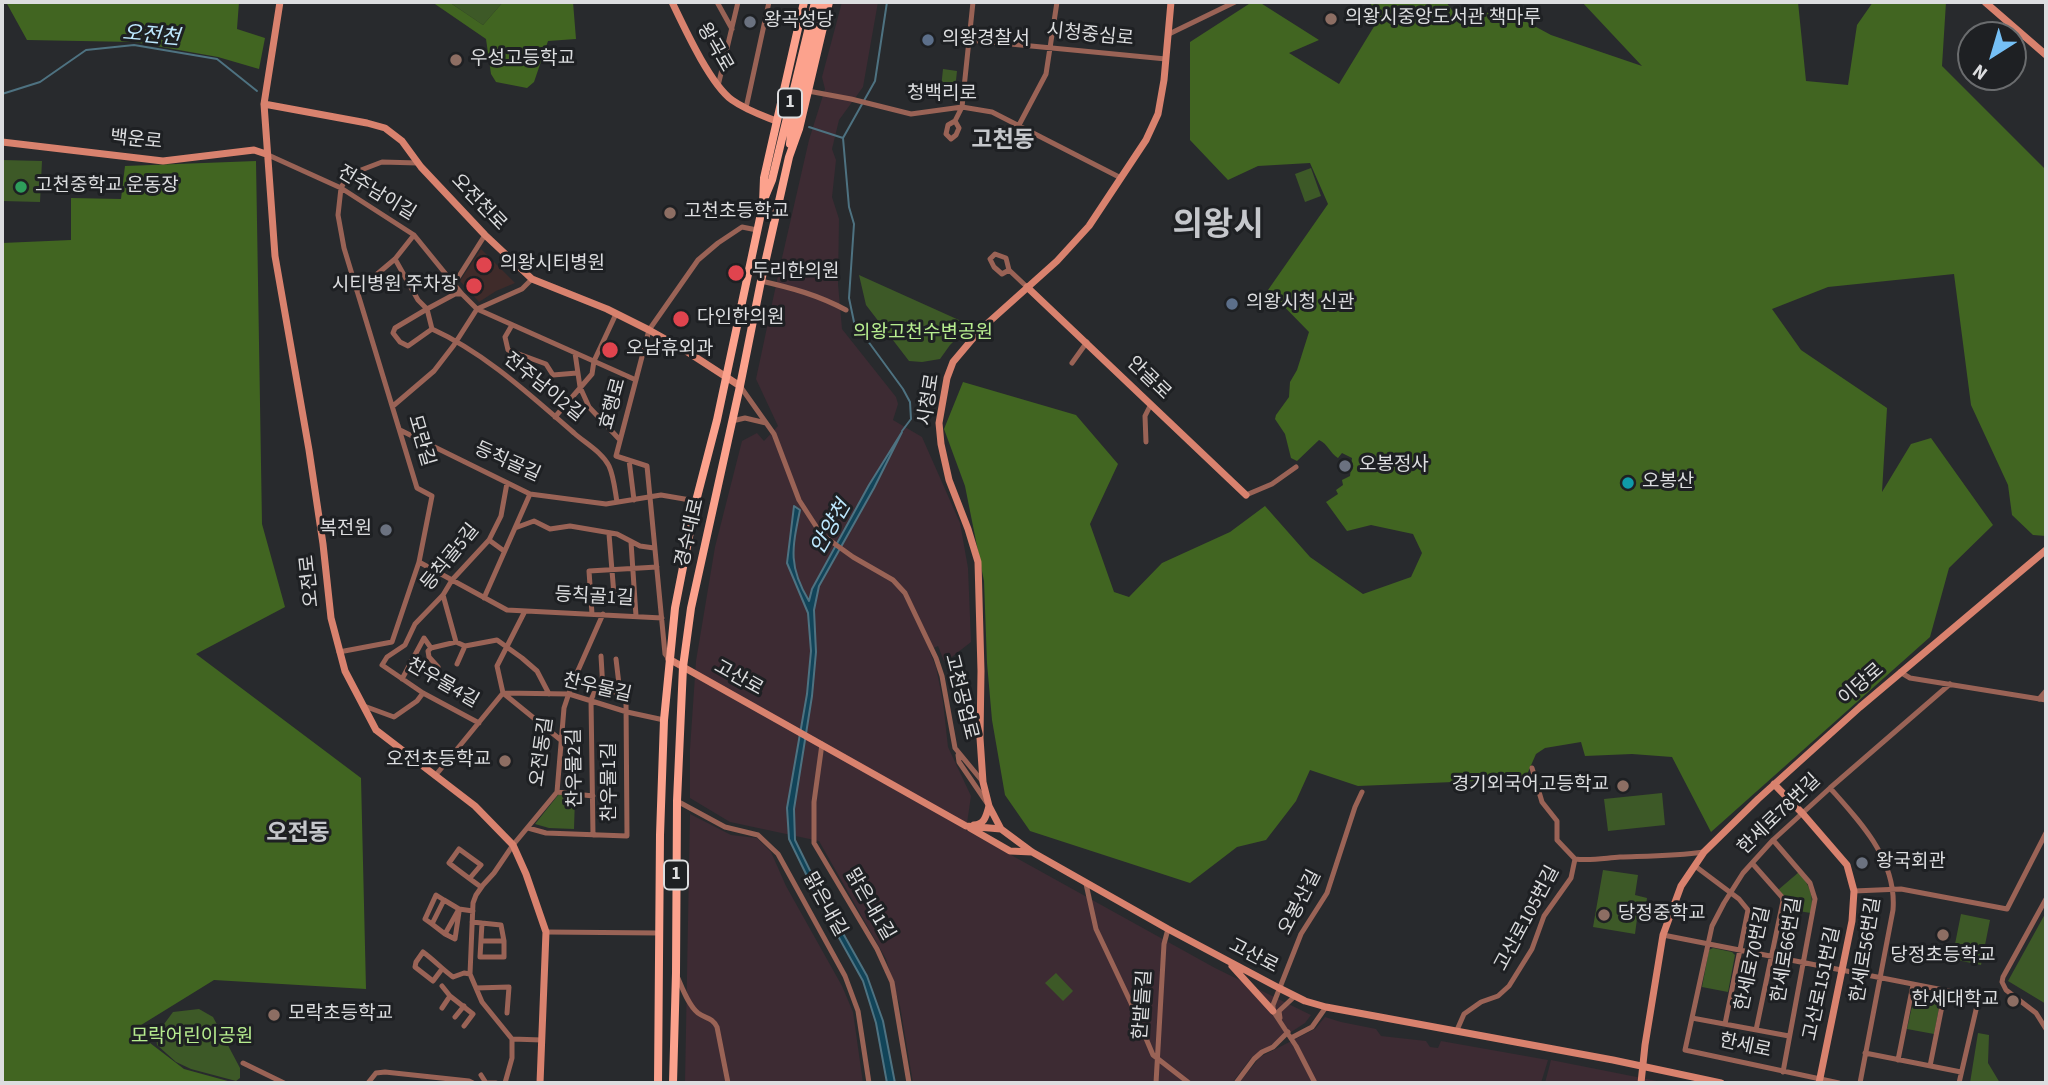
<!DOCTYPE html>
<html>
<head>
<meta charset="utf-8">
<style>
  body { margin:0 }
  #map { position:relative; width:2048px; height:1085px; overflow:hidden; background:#282a2d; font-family:"Source Sans 3",sans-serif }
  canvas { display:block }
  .frame { position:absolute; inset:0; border:4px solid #dcdddf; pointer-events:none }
  .north { position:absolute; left:1957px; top:21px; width:70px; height:70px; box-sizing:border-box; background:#1e2023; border:2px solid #6a6c6e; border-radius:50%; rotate:217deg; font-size:19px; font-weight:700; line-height:28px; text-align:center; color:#dcdddf }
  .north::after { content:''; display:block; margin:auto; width:24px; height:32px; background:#75c0f6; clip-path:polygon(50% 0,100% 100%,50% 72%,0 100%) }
</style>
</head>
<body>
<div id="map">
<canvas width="2048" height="1085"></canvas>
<div class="frame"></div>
<div class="north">N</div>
</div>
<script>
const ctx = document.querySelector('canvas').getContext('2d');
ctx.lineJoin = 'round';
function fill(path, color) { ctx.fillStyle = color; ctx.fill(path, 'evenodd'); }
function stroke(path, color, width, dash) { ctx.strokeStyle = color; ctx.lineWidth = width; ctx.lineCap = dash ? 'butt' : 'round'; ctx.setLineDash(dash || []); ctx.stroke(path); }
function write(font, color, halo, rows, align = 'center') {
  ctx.font = font + ' "Source Sans 3","Noto Sans KR",sans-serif'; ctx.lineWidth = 6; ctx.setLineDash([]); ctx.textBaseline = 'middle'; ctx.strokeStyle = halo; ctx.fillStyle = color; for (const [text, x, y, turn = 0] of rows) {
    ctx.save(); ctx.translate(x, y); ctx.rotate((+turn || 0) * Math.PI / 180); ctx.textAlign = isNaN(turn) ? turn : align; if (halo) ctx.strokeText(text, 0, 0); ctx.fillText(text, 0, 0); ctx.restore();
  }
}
fill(new Path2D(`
  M842 2H878L863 87 839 120 832 149 836 160 832 197 839 219 838 284 842 329 896 397 898 404 893 420 922 437 960 523 968 568 971 642 948 660 944 661 938 646 929 650 936 667 943 702 948 747 971 796 966 830 1215 968 1311 1015 1305 1023 1251 1058 1232 1083H913L900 1006 886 959 819 841 730 822 690 798V749L696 661 715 547 742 441 757 433 764 441 778 426 756 379 779 271 809 140 825 89 822 77Z
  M690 814 731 835 757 838 771 852 786 886 842 986 853 1012 863 1083H685Z
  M1325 1017 1341 1022 1376 1029 1381 1036 1426 1041 1430 1047 1438 1048 1441 1041 1548 1060 1541 1083H1239L1260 1057 1315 1029Z
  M1551 1060 1667 1083H1545Z`), '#3d2b33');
fill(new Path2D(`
  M481 249 515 283 496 291 479 302 460 281Z`), '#3f2b2a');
fill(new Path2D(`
  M449 2H503L483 25Z
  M943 69 957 71 954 99 940 98Z
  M2 160 42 161 40 202 2 201Z
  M1311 168 1321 196 1305 202 1295 174Z
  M859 275 970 325 950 345 940 359 922 362 909 361 866 305Z
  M1662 793 1665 825 1608 831 1604 799Z
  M559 794 575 797 574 829 549 828 535 824Z
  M1603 870 1638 875 1635 895 1647 898 1644 919H1637L1635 934 1593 927Z
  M1799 872C1810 886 1814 896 1811 913L1785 909V903L1778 890Z
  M1961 914 1990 920 1981 965 1952 959Z
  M2045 914 2046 915V1004L2008 981Z
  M1713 948 1732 952 1735 955 1728 992 1702 987 1709 950Z
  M1056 973 1073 991 1063 1001 1045 983Z
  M1917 991 1939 996 1941 998 1934 1034 1907 1029 1915 993Z
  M199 1009 213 1017 240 1068V1078L236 1081 191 1069 176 1062 157 1045 156 1035 173 1012Z
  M1978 1033 1989 1035 1988 1063 2000 1083H1970Z`), '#3d5927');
fill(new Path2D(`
  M6 2H239L237 29 265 38 259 69 218 57 134 42 27 40Z
  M432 2H449L483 25 503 2H573L576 39 548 41 534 82 527 88 496 82 491 74 486 39Z
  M1252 2H1259L1319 40 1289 53 1339 84 1378 20 1370 2H1446L1465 28 1497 6 1551 35 1642 66 1582 2H1798L1806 81 1848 85 1857 25 1873 2H1946L1942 66 2046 170V536L2033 535 2012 515 2008 485 1971 405 1954 274 1828 287 1772 309 1801 350 1887 408 1882 492 1911 444 1931 438 1993 525 1949 568 1930 637 1711 832 1672 757 1632 754 1585 756 1581 742 1545 748 1536 754 1525 779 1358 786 1310 770 1296 801 1266 840 1237 847 1190 883 1030 831 1005 795 992 720 987 663 984 581 965 486 944 429 963 382 1076 415 1118 464 1090 524 1114 592 1129 597 1162 563 1230 532 1265 506 1310 557 1363 594 1411 577 1422 553 1413 534 1371 525 1347 531 1326 502 1338 494 1336 490 1343 485 1342 480 1350 476 1352 458 1342 453 1338 458C1330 453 1328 444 1319 440L1297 461 1291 458 1285 434 1275 419 1276 415 1289 397 1290 382 1297 370 1309 332 1268 290 1328 204 1310 163 1258 166 1228 180 1190 140V42Z
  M256 161 262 524 285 607 196 654 361 778 366 989 214 980 133 1030 184 1069 235 1083H2V243L71 240V198L121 199 125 166Z`), '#416521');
const water = new Path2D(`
  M902 432 874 488 819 586 814 610 816 652 812 696 794 809 795 840 826 903 867 976 883 1021 895 1083H887L876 1023 863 981 823 909 789 839 787 808 807 694 811 651 808 613 787 563 794 506 800 510C792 549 788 566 809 601L812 589 869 485Z`);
fill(water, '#114459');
stroke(water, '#4e7281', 2);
stroke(new Path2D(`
  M887 2 875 81 843 138 849 207 854 224 849 298 854 322 903 389 910 402 911 419 902 431
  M2 94 40 82 86 50 134 45 217 59 257 91
  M809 127 843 138`), '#4e7281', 2);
stroke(new Path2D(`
  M717 2 732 29
  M1169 34 1235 2
  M969 40 1166 59
  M718 86 738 2
  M808 91 851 99 911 114 962 107 992 112 1121 178
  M746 108 769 2
  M955 121 959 128 956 135 951 139 946 134 948 125 955 121 962 107 973 2
  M1019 125 1046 74 1057 2
  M266 154 341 188 414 235 462 294 477 309 636 380
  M395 259 418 300 427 309 395 328 393 333 400 342 408 346 432 329 427 309 455 294H462
  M1009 270 1002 274 994 267 990 259 995 254 1006 258 1009 270 1027 287
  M761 281C792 288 818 295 846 310
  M454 284 485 235
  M357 291 395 259 414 235
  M512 325 505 337 508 350 546 364 553 375 577 373
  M432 329C485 353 530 395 574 433 585 443 602 452 609 466 614 477 615 491 617 502
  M575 353 580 387 589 407 620 440
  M1072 363 1087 342
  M740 386 774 434 799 500 821 534 853 557 893 580 905 593 936 658 942 676 955 748 983 782
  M393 406 434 371 454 345 477 309 522 289 532 279
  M555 417 592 374 594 361 616 314
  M732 421 745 418 766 423
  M400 430 530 494 606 504 661 495 696 501
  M1146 442 1145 416 1151 404
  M629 460 634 500
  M1246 495 1272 484 1296 467
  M515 528 534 521 550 529 570 526 617 534 640 546 654 548
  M609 534 614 595
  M489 540 504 551
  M631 542 636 616
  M419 562 507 610 662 618
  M443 595 456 642
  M484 598 530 494
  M525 611 497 666 503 693 562 741
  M592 614 589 571 657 567
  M431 648 428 651 429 657 438 667
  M339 652 392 642 419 562 432 496 417 488 344 248 338 215 341 188 348 175 382 162 418 163
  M601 656 603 690
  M616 659 620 693
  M669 659 665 654 647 466 616 456 649 330 698 260 718 243 742 227 757 230
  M457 664 465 646
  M1900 672 1910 678 2046 700
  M402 679 424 638 431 648 456 642 465 646 497 640 522 658 537 671 549 694
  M2039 699 2046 691
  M364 706 394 717 417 701 423 693
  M479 723 423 693 382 665 387 657 405 645 415 624 443 595 452 580 489 540 501 516 507 483
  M822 744 814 802V843L877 949 892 982 909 1083
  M958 755 959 762 987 803
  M435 776 503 693 569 694 627 712 664 720
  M1830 788C1861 823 1897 860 1893 910L1860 1083
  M557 792 593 796
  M677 801 725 827 758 835 778 854 845 976 858 1011 869 1083
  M528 828 546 833 627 836 626 701 620 693 603 690 594 693 591 700 593 835
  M1773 840 1810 883 1815 899 1783 1072
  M1575 859C1591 861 1605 858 1620 857 1649 856 1676 856 1704 852
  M1752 863 1782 897 1783 901 1756 1030
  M1695 866 1739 899 1748 910 1725 1024
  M470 878 481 865 459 849 449 863C459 871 470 879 481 887
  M1086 884 1096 929 1131 1003 1153 1055 1189 1083
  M1854 891 1901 889 2007 909 2046 833
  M2046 899 2003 977 2002 982 2006 990 2036 1013 2046 1029
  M459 909 445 934 432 924 444 900 459 909 473 911
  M472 922 501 925 504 941V957H480L482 923
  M432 924 425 919 436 895 444 900
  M546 932 659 933
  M445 934 455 939 459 912
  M1663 935 1979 997 1959 1083
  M482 941H504
  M442 969 433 981 415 967 416 962 423 952C434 960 442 969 453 977L464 973 470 974
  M677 976C682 987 688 1005 698 1013 706 1019 712 1017 717 1027L728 1083
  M442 986 450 996 473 1014 464 1026
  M476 988 509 987 507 1013
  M442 1008 450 996
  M455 1017 464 1006
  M1280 1018 1279 1011 1295 996
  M1692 1018 1789 1036
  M1457 1030 1464 1014 1481 1002 1498 996 1509 986 1532 949 1544 916 1571 878 1575 859 1557 840V821L1542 802 1532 768
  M1291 1038 1312 1027 1326 1007
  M512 1039 542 1040
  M1865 1053 1961 1072
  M1898 1060 1913 985
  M243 1063 284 1083
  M1930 1066 1945 991
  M481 1075 486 1083H496
  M368 1083 376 1073 385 1072 469 1081 473 1083
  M505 1083 512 1058V1039L482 1002 470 974 473 903 476 895 483 885 494 873 513 845 557 792 564 708 572 684 603 614
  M1156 1083 1164 944 1168 929
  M1236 1083 1254 1059 1262 1052 1273 1047 1288 1032
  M1315 1083 1296 1046 1273 1011V1005L1301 934 1327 893 1355 807 1362 792
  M1839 1083 1685 1050 1712 926 1724 903 1743 873 1773 840 1830 788 1950 684`), '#9a6356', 5);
stroke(new Path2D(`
  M280 2 264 104 275 256 309 450 323 544 331 618 345 671 376 730 475 806 513 845 526 874 546 932 540 1083
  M672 2C684 27 710 84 732 100 746 110 761 115 776 121
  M1985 2 2046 55
  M264 104 367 123 385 128 402 141 421 167 485 235 532 279 607 309 649 330 683 349 740 386
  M2 142 163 161 254 150 266 154
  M1027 287 1246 495
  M669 659 966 826 1001 829 1032 852 1168 929 1279 988 1305 1001 1326 1007 1613 1060 1721 1083
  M1774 784 1803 814 1847 865 1854 891 1852 921 1819 1083
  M974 825C985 824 986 816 989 806
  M970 828 1010 851 1032 852
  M1001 829 989 806 983 782 980 738 981 671 978 562 968 529 949 480 941 444 939 423 947 378 953 362 980 330 1057 261 1089 226 1146 140 1158 114 1164 80 1171 2
  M1232 966 1273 1011
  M1641 1083 1645 1045 1663 935 1681 886 1704 852 1758 799 1860 707 2046 550`), '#d9826e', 7);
stroke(new Path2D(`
  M790 144 792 124 821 2
  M765 197 772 180 815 2
  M658 1083 660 835 664 720 675 608 696 501 717 420 763 204 764 178 804 2
  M673 1083 676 973 677 801 683 667 691 608 740 386 761 281 789 157 799 129 829 2`), '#fca28d', 8);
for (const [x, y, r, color] of [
  [1331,19,7,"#8d6e63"],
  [750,22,7,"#6b7280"],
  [928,40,7,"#5c6f8a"],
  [456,60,7,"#8d6e63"],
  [21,187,7,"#2e9e5b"],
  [670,213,7,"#8d6e63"],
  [484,265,9,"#e0444e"],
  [736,273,9,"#e0444e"],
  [474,286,9,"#e0444e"],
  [1232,304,7,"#5c6f8a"],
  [681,319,9,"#e0444e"],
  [610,350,9,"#e0444e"],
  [1345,466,7,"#6b7280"],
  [1628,483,7,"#0f9aa8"],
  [386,530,7,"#6b7280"],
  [505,761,7,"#8d6e63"],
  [1623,786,7,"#8d6e63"],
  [1862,863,7,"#6b7280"],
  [1604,915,7,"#8d6e63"],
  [1943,935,7,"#8d6e63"],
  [2013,1001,7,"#8d6e63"],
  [274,1015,7,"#8d6e63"]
]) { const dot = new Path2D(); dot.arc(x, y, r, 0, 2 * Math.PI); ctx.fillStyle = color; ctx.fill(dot); stroke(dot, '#1e2023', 2.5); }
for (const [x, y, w] of [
  [790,103,24],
  [676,875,24]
]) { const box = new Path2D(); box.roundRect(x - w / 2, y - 14.5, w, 29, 5); ctx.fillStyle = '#1e2023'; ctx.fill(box); stroke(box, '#dcdddf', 2); }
write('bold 18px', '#dcdddf', null, [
  ["1",790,103],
  ["1",676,875]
]);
write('19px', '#dcdddf', '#1e2023', [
  ["의왕시중앙도서관 책마루",1345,19],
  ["왕곡성당",764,22],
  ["의왕경찰서",942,40],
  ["우성고등학교",470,60],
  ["고천중학교 운동장",35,187],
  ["고천초등학교",684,213],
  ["의왕시티병원",500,265],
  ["두리한의원",752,273],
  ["시티병원 주차장",458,286,"right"],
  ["의왕시청 신관",1246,304],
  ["다인한의원",697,319],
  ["오남휴외과",626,350],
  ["오봉정사",1359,466],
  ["오봉산",1642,483],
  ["복전원",372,530,"right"],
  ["오전초등학교",491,761,"right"],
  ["경기외국어고등학교",1609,786,"right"],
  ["왕국회관",1876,863],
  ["당정중학교",1618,915],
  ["당정초등학교",1943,957,"center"],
  ["한세대학교",1999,1001,"right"],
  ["모락초등학교",288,1015]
], 'left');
write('19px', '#dcdddf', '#1e2023', [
  ["시청중심로",1090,36,6],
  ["왕곡로",714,48,60],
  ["청백리로",942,95],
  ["백운로",136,141,6],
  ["전주남이길",376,194,31],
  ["오전천로",478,203,46],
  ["안골로",1148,379,44],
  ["전주남이2길",543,388,39],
  ["시청로",930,400,-81],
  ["효행로",614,404,-75],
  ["모란길",420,441,74],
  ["등칙골길",507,463,24],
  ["경수대로",691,533,-77],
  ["등칙골5길",451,558,-51],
  ["오전로",311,581,-96],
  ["등칙골1길",594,598,3],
  ["고산로",738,679,29],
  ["찬우물4길",442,684,30],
  ["이당로",1862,685,-41],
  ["찬우물길",597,689,13],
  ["고천공업로",960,697,76],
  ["오전동길",543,752,-82],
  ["찬우물2길",576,768,-91],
  ["찬우물1길",611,782,-90],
  ["한세로78번길",1780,815,-44],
  ["오봉산길",1301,903,-63],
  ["맑은내길",824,905,61],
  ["맑은내1길",869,905,60],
  ["고산로105번길",1528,919,-62],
  ["한세로66번길",1788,950,-81],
  ["한세로56번길",1867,950,-81],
  ["고산로",1253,957,27],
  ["한세로70번길",1754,959,-78],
  ["고산로151번길",1823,984,-78],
  ["한밭들길",1144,1005,-86],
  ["한세로",1745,1047,12]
]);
write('19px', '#b7ed8f', '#1e2023', [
  ["의왕고천수변공원",923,334],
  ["모락어린이공원",192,1038]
]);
write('italic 21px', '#bee9ff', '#1e2023', [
  ["오전천",151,37,5],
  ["안양천",832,528,-60]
]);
write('bold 23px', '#c5c7cb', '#1e2023', [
  ["고천동",1003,142],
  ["오전동",298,835]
]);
write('bold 33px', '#c5c7cb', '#1e2023', [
  ["의왕시",1218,228]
]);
</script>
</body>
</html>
